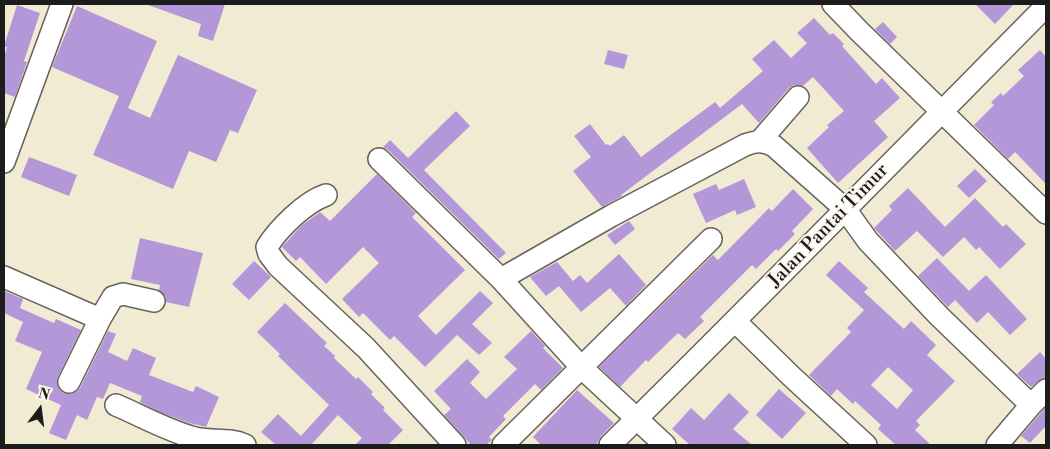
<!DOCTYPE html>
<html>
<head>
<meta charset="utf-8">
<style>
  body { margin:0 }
  #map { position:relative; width:1050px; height:449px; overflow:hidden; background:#f2ebd3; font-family:"Libre Bodoni",serif }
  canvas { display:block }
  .frame { position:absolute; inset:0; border:5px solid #1c1c1c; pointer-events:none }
  .north { position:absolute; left:15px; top:384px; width:50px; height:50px; -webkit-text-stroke:4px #fbf7ec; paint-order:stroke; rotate:15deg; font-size:14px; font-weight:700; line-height:20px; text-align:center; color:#1c1c1c }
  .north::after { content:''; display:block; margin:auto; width:18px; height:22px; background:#1c1c1c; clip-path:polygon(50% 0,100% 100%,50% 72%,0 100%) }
</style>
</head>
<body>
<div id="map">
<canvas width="1050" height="449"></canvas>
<div class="frame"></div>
<div class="north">N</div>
</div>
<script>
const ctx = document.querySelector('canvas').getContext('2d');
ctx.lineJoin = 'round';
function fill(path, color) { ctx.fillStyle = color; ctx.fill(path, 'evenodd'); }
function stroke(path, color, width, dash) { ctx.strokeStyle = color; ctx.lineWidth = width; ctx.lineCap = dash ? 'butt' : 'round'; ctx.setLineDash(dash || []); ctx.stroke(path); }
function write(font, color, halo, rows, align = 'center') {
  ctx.font = font + ' "Libre Bodoni",serif'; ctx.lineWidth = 4; ctx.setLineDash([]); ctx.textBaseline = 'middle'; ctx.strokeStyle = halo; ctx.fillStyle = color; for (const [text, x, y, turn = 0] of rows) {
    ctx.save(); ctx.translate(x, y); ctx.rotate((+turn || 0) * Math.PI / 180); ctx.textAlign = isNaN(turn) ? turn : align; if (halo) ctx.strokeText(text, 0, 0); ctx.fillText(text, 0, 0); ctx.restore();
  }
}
fill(new Path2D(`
  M148 4H225L213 41 198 36 201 24 148 5Z
  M975 4H1014L995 24Z
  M17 5 40 13 24 61 27 62 15 97 4 93V58L7 47 4 46Z
  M77 6 157 41 128 108 150 118 178 55 257 90 238 133 230 130 216 162 189 151 173 189 93 155 119 96 52 67Z
  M814 18 830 35 833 33 844 44 842 46 876 84 882 78 900 98 874 121 888 137 838 183 807 148 829 127 827 125 844 111 813 77 803 86 794 85 789 88 759 123 742 104 621 195 622 196 602 207 573 171 591 157 574 136 590 124 606 145 608 144 610 146 624 135 641 157 715 102 720 108 763 71 752 59 774 40 791 58 807 43 797 33Z
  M883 22 897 37 890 44 875 29Z
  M608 50 628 55 624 69 604 64Z
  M1040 50 1046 57V184L1015 152 1008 159 974 125 994 105 991 102 1001 93 1003 96 1024 76 1018 70Z
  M456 111 470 126 424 170 506 253 499 259 388 150 383 147 390 140 408 158Z
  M29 157 77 175 69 196 21 177Z
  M975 169 987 181 969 198 957 186Z
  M377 174 416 213 412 217 465 270 418 316 436 335 480 291 493 303 472 324 492 343 479 355 457 335 425 367 394 336 390 340 363 313 359 317 342 299 379 263 363 247 326 284 300 257 296 261 282 247 301 226 320 212 330 221Z
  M744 179 756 207 737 215 735 210 706 223 693 194 716 184 719 190Z
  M908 188 945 227 975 198 1003 227 1006 224 1026 244 1000 269 979 247 976 250 964 237 943 257 917 231 895 251 874 228 892 210 889 206Z
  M793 189 813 209 792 231 795 234 778 251 776 249 756 269 752 265 700 317 704 321 685 339 678 333 648 362 646 360 620 387 599 367 713 255 718 260 769 208 772 211Z
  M629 221 635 229 615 245 607 235Z
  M140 238 203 253 189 307 166 302V297L159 290 160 285 131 279Z
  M619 254 646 285 626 306 610 288 581 312 559 286 546 296 530 277 557 262 573 281 580 275 587 283Z
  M937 258 969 291 986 275 1027 319 1010 335 988 312 977 323 955 300 948 307 918 276Z
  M254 261 271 277 249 300 232 284Z
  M839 261 868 288 864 292 904 329 911 321 936 345 927 355 955 381 916 421 920 425 915 430 931 445H896L878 429 881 425 855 401 853 404 837 389 831 396 809 375 851 332 847 328 864 310 826 275ZM888 367 913 390 897 409 871 385Z
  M4 291 23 299 20 308 54 323 56 319 81 330 58 377 57 383 59 389 63 393 70 394 76 392 80 388 108 331 116 334 108 352 127 361 133 348 156 358 149 375 193 392 196 386 219 397 206 427 189 423 160 412 140 402 142 396 110 383 103 399 97 397 87 420 77 415 66 440 49 433 61 405 26 389 42 352 15 341 23 322 4 313Z
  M285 303 327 343 324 346 335 356 334 358 356 379 358 377 373 392 371 394 385 408 383 410 403 430 388 445H355L362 438 338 415 311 445H276L261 432 278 414 301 436 329 405 278 356 280 354 257 332Z
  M531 331 545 346 543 348 563 368 541 390 535 384 503 416 506 419 489 437 492 440 486 445H471L444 415 451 409 434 391 467 359 480 372 470 383 486 399 517 369 504 357Z
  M1040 352 1046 359V378L1038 381 1031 387 1017 374Z
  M779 389 806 413 782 439 756 415Z
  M577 390 614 423 601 436 596 445H541L533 437Z
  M729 393 749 412 733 429 752 445H690L672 429 691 408 704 420Z
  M1046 407V426L1030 443 1021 436Z`), '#b397d8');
const minor = new Path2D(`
  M833 4 859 31 1046 213
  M760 141 798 97
  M379 159 501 279 582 368 665 445
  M4 162 62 4
  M326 195C305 202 278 229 267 247L269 254 278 266 366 348 455 445
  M4 277 100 319
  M501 279 611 216 745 145C755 141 764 140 774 146L845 209 868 241 939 316 1031 405
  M736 322 791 376 866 445
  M69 382 100 319 113 297 123 294 154 301
  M116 405C142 416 168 431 195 438 212 442 230 438 245 445
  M503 445 711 239
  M610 445C757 300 901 153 1046 6
  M997 445 1031 405 1046 390`);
stroke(minor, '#67645c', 24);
stroke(minor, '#fff', 21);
write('19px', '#1c1c1c', '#fbf7ec', [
  ["Jalan Pantai Timur",829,226,-46]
]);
</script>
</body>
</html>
